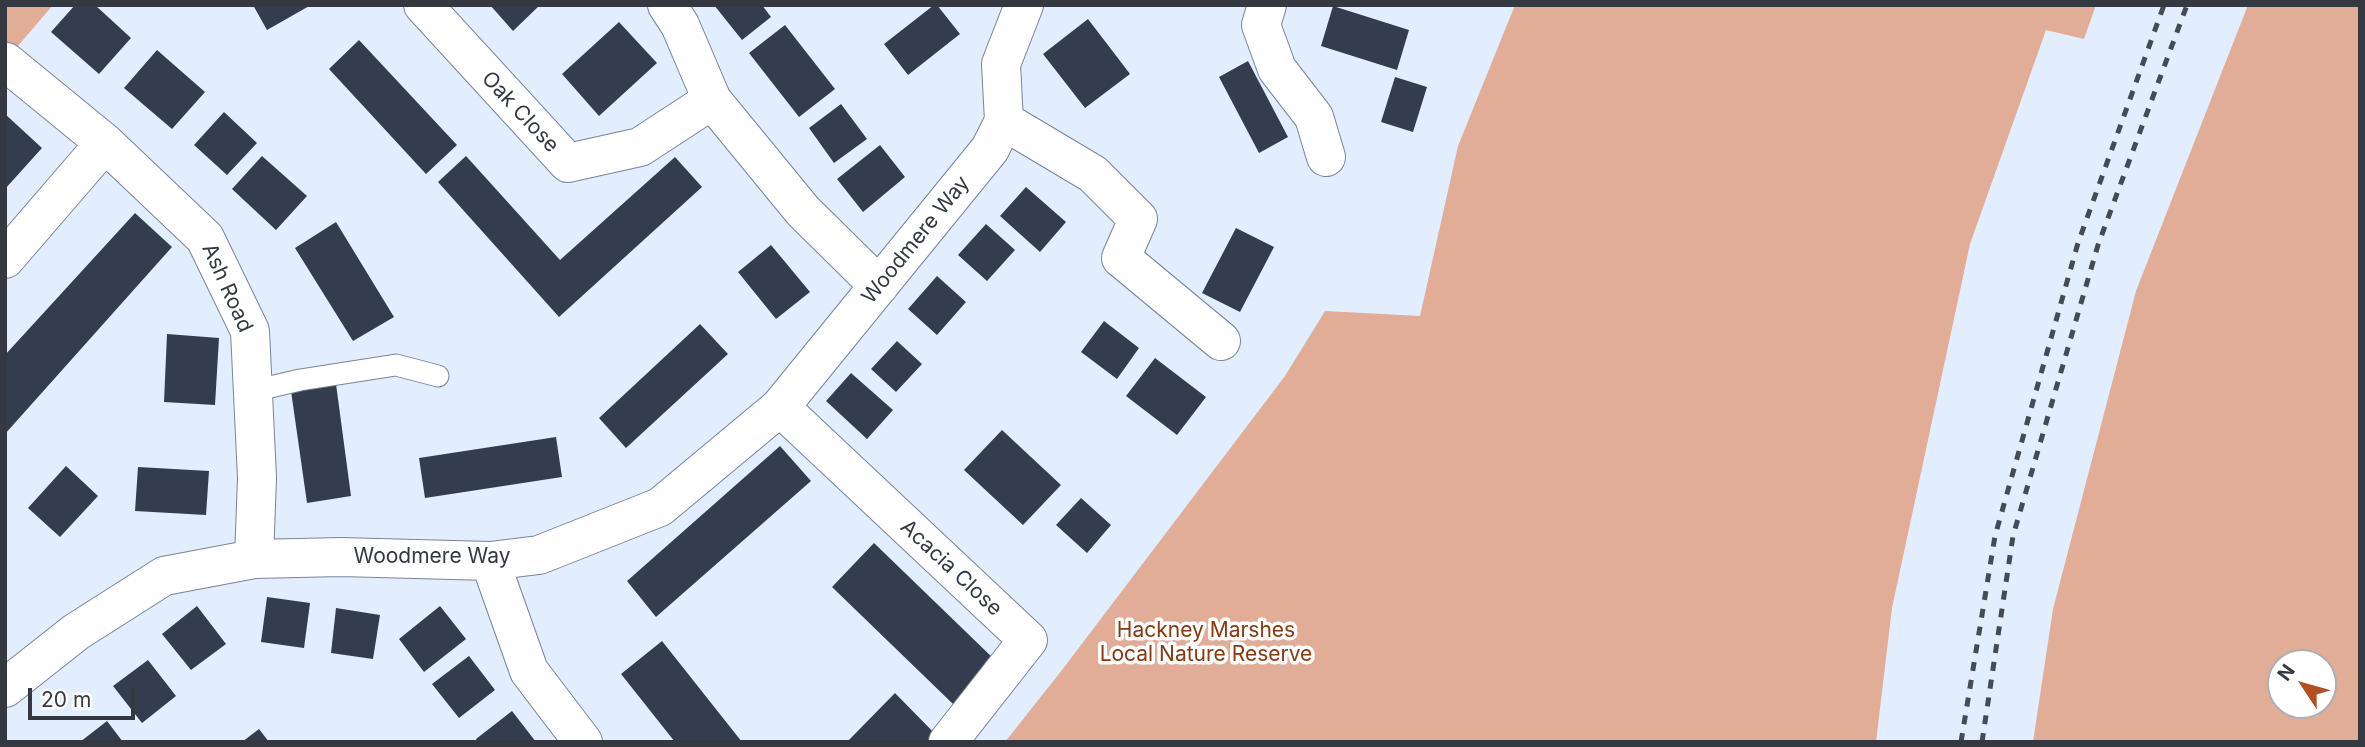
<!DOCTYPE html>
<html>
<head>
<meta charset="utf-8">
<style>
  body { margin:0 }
  #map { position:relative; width:2365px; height:747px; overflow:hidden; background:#e2edfe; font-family:Inter,sans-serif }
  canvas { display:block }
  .frame { position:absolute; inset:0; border:7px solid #333841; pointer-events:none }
  .north { position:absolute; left:2267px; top:649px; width:70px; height:70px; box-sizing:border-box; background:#fff; border:2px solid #adafb3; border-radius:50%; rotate:306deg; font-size:19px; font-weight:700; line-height:28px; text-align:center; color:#333841 }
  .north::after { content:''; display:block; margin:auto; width:24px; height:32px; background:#b4501f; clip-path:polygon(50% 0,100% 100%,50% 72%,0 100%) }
  .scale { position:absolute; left:28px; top:688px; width:107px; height:32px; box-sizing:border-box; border:4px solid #333841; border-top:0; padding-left:9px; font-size:21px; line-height:24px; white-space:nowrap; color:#333841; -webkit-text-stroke:5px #fff; paint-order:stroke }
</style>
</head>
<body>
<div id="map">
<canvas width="2365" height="747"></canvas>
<div class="frame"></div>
<div class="north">N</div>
<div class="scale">20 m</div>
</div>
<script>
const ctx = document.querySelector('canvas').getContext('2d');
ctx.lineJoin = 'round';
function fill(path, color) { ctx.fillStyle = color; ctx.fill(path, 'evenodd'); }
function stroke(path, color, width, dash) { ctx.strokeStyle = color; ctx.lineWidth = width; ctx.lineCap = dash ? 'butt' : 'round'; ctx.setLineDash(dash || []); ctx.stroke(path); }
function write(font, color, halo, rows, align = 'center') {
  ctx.font = font + ' Inter,sans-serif'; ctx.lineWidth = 7; ctx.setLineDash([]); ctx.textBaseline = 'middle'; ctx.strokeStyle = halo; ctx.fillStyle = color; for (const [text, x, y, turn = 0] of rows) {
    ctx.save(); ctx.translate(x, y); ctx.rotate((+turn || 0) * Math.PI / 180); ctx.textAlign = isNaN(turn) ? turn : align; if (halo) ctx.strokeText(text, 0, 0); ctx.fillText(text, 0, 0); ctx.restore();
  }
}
fill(new Path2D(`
  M5 5H53L5 61Z
  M1515 5H2096L2084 39 2046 30 1970 244 1892 608 1876 742H1005L1062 670 1285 376 1325 311 1420 316 1458 146Z
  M2248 5H2360V742H2033L2053 609 2136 291ZM2281 663H2323V705H2281Z`), '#e2ad97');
fill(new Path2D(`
  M75 5H95L131 38 99 74 51 32Z
  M253 5H311L267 30Z
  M490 5H540L513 31Z
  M714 5H762L771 17 742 40Z
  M934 5H937L960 34 908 75 884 44Z
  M1333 6 1409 30 1397 70 1321 46Z
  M1088 19 1130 74 1085 108 1043 54Z
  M619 22 657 63 599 116 562 74Z
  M785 25 835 89 799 117 749 53Z
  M359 40 457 145 426 174 329 69Z
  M157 50 205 92 172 129 124 88Z
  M1248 61 1288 137 1259 153 1219 77Z
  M1395 77 1427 87 1413 132 1381 122Z
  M841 104 867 139 834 163 809 128Z
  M224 112 257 143 227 175 194 145Z
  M5 114 42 148 5 189Z
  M880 145 905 177 863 212 837 179Z
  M262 156 307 196 276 230 232 189Z
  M466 156 560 260 675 157 702 187 559 317 438 182Z
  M1026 187 1066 222 1040 252 1000 216Z
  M135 213 172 247 5 434V355Z
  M336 222 394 317 353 341 295 248Z
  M986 224 1015 250 987 281 958 255Z
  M1236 228 1274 247 1240 312 1202 293Z
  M771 245 810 292 776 319 738 272Z
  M937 276 966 302 937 335 908 309Z
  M1104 321 1139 348 1117 379 1081 352Z
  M700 324 728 354 626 448 599 418Z
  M167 334 219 338 215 405 164 402Z
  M897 341 922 364 896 392 871 369Z
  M1155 358 1206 397 1177 435 1126 396Z
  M851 373 893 410 867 439 826 401Z
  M336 384 351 496 307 503 291 391Z
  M1002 430 1061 485 1023 525 964 470Z
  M556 437 562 477 425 498 419 458Z
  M780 446 811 481 656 617 627 581Z
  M66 466 98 496 60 537 28 508Z
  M138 467 209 471 206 515 135 511Z
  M1081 498 1111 525 1087 553 1056 525Z
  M874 543 995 660 953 704 832 587Z
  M267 597 310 603 304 648 261 642Z
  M197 606 226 644 191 670 162 634Z
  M440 606 466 639 424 672 399 639Z
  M336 608 380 615 373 659 331 653Z
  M662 641 742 742H675L621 674Z
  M469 656 495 690 459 718 432 684Z
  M148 660 176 696 142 723 113 686Z
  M895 693 943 742H847Z
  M512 711 536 742H478L476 739Z
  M107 721 123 742H80Z
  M259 729 269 742H242Z`), '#333d4e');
const lane = new Path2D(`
  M253 391 300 380 396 365 438 376`);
const street = new Path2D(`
  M423 5 568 163 640 147 712 100 680 25 667 5
  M1267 5 1261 25 1277 69 1314 117 1326 157
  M6 62 105 143 205 238 250 331 257 478 254 559
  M712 100 803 211 879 286
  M1004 121 1093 174 1138 219 1121 258 1221 341
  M1004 121 1001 64 1024 5
  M5 259 105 143
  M780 407 1028 640 948 742
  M490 561 529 671 583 742
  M5 688 76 632 164 576 254 559 341 557 490 561 539 555 660 507 780 407 990 149 1004 121`);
stroke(lane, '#798498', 23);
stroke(street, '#798498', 40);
stroke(lane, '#fff', 21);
stroke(street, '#fff', 38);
stroke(new Path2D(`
  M1961 742 1995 536 2078 243 2164 5
  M1982 742 2013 536 2098 245 2187 5`), '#454b55', 5, [9, 9]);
write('21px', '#333841', '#fff', [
  ["Oak Close",520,112,47],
  ["Woodmere Way",916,240,-51],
  ["Ash Road",227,288,66],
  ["Woodmere Way",432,557],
  ["Acacia Close",951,568,43]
]);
write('21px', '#89380e', '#fff', [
  ["Hackney Marshes",1206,631],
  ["Local Nature Reserve",1206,655]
]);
</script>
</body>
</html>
